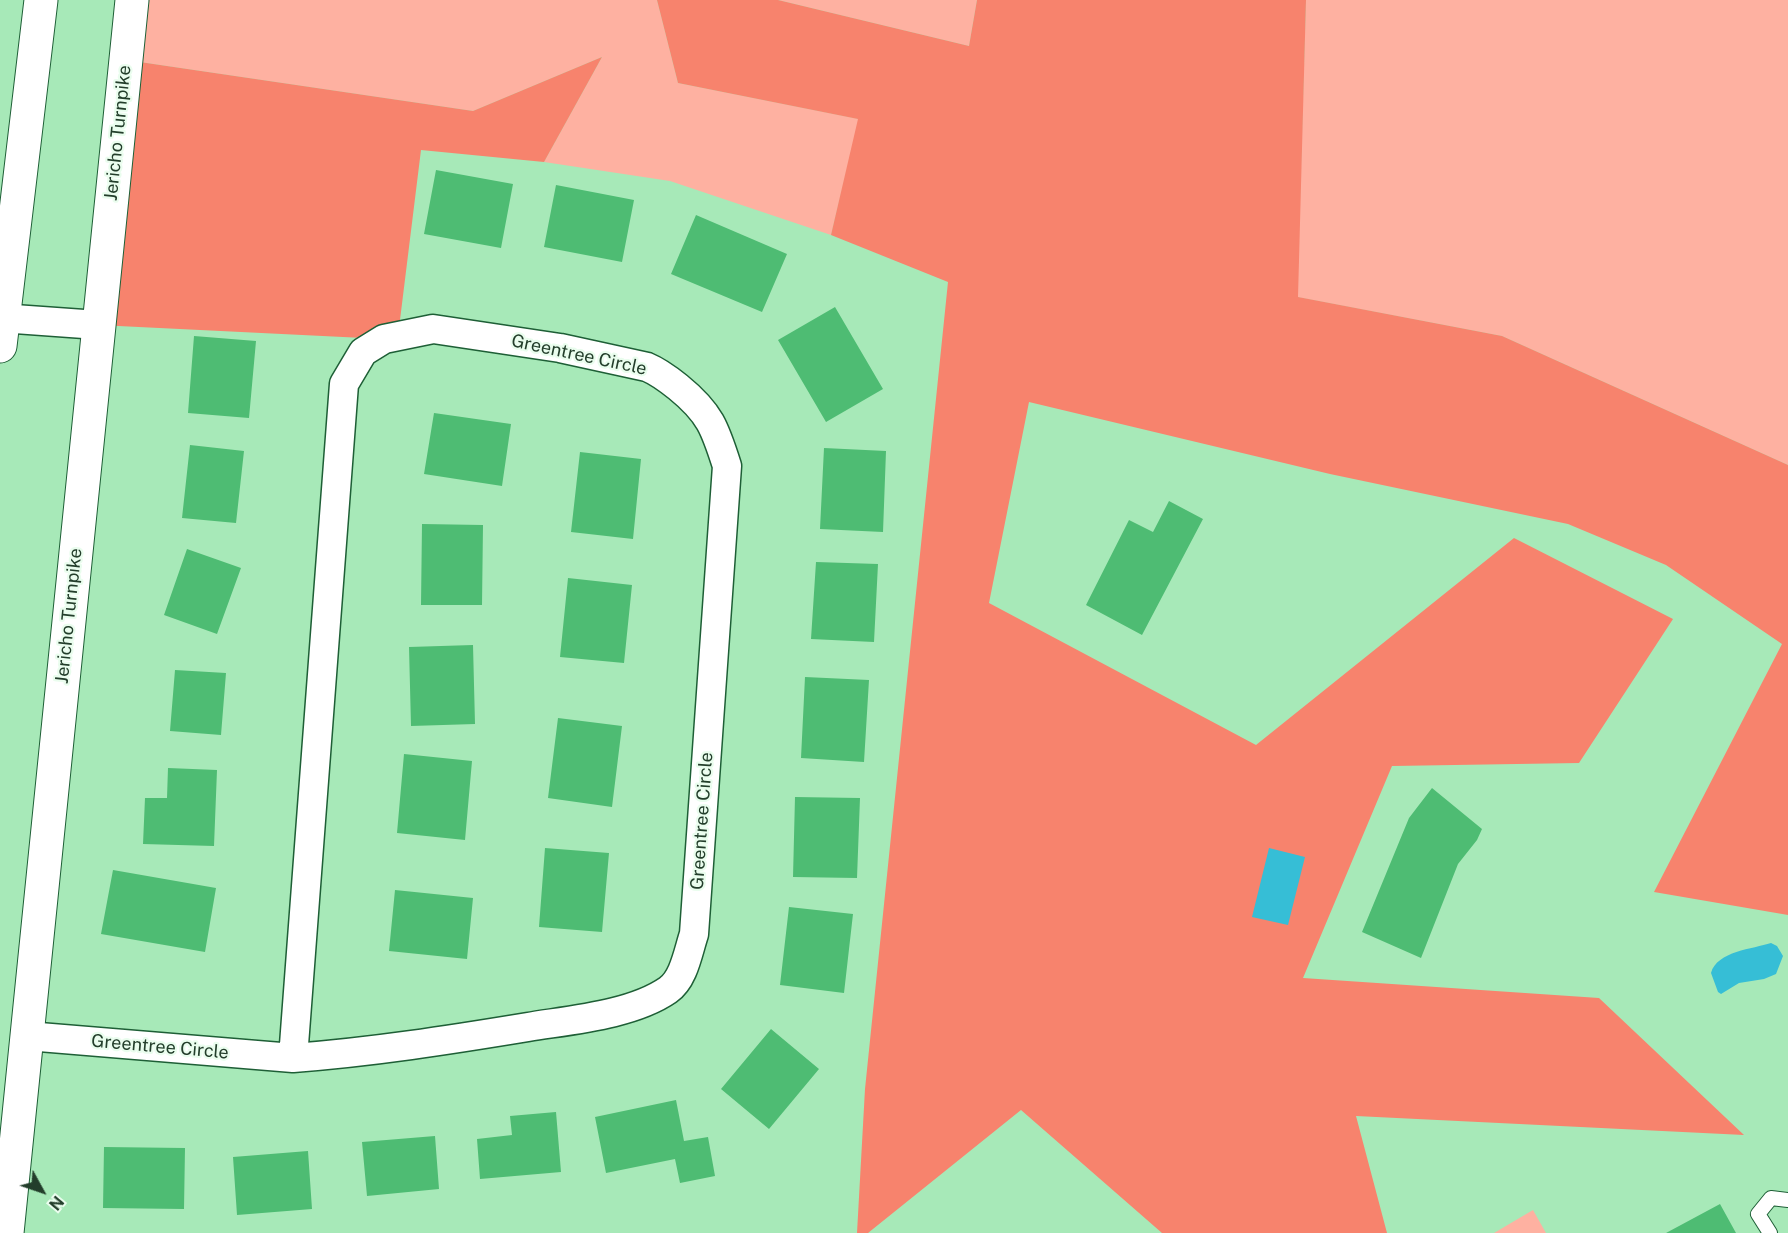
<!DOCTYPE html>
<html>
<head>
<meta charset="utf-8">
<style>
  body { margin:0 }
  #map { position:relative; width:1788px; height:1233px; overflow:hidden; background:#a7e9b8; font-family:"Public Sans",sans-serif }
  canvas { display:block }
  .north { position:absolute; left:12px; top:1161px; width:60px; height:60px; -webkit-text-stroke:4px #eafdee; paint-order:stroke; rotate:130deg; font-size:16px; font-weight:700; line-height:24px; text-align:center; color:#233e2b }
  .north::after { content:''; display:block; margin:auto; width:21px; height:27px; background:#233e2b; clip-path:polygon(50% 0,100% 100%,50% 72%,0 100%) }
</style>
</head>
<body>
<div id="map">
<canvas width="1788" height="1233"></canvas>
<div class="north">N</div>
</div>
<script>
const ctx = document.querySelector('canvas').getContext('2d');
ctx.lineJoin = 'round';
function fill(path, color) { ctx.fillStyle = color; ctx.fill(path, 'evenodd'); }
function stroke(path, color, width, dash) { ctx.strokeStyle = color; ctx.lineWidth = width; ctx.lineCap = dash ? 'butt' : 'round'; ctx.setLineDash(dash || []); ctx.stroke(path); }
function write(font, color, halo, rows, align = 'center') {
  ctx.font = font + ' "Public Sans",sans-serif'; ctx.lineWidth = 4.5; ctx.setLineDash([]); ctx.textBaseline = 'middle'; ctx.strokeStyle = halo; ctx.fillStyle = color; for (const [text, x, y, turn = 0] of rows) {
    ctx.save(); ctx.translate(x, y); ctx.rotate((+turn || 0) * Math.PI / 180); ctx.textAlign = isNaN(turn) ? turn : align; if (halo) ctx.strokeText(text, 0, 0); ctx.fillText(text, 0, 0); ctx.restore();
  }
}
fill(new Path2D(`
  M132 0H657L678 83 859 119 831 235 670 181 544 162 602 57 473 111 126 60Z
  M778 0H977L969 46Z
  M1306 0H1788V465L1502 336 1297 297Z
  M1533 1210 1546 1233H1494Z`), '#feb1a1');
fill(new Path2D(`
  M657 0H778L969 46 977 0H1306L1298 297 1502 336 1788 465V915L1654 892 1782 644 1666 565 1568 524 1330 474 1029 402 989 603 1256 745 1514 538 1673 619 1579 763 1392 766 1303 978 1599 998 1744 1135 1356 1116 1387 1233H1162L1021 1110 868 1233H857L865 1089 948 282 831 235 858 119 678 83Z
  M602 57 544 162 421 150 398 336 384 339 98 325 126 60 473 111Z`), '#f7836d');
fill(new Path2D(`
  M1269 848 1305 857 1288 925 1252 917Z
  M1771 943 1777 946 1783 956 1776 974 1764 979 1739 983 1721 994 1718 992 1711 973C1717 951 1753 949 1771 943Z`), '#36bed6');
fill(new Path2D(`
  M436 170 513 184 501 248 424 234Z
  M556 185 634 200 622 262 544 247Z
  M696 215 787 254 762 312 671 274Z
  M835 307 883 389 826 422 778 340Z
  M194 336 256 341 249 418 188 413Z
  M434 413 511 424 502 486 424 474Z
  M190 445 244 451 236 523 182 518Z
  M824 448 886 451 883 532 820 529Z
  M580 452 641 459 633 539 571 532Z
  M1169 501 1203 519 1142 635 1086 605 1129 520 1153 532Z
  M422 524 483 525 482 605H421Z
  M187 549 241 568 217 634 164 615Z
  M816 562 878 564 874 642 811 639Z
  M568 578 632 585 624 663 560 657Z
  M473 645 475 724 411 726 409 647Z
  M175 670 226 673 221 735 170 731Z
  M805 677 869 680 864 762 801 758Z
  M558 718 622 726 612 807 548 798Z
  M404 754 472 761 465 840 397 833Z
  M168 768 217 770 214 846 143 844 145 798H167Z
  M1432 788 1482 829 1477 840 1458 864 1421 958 1362 932 1409 818Z
  M795 797 860 798 857 878 793 877Z
  M545 848 609 853 602 932 539 927Z
  M113 870 216 888 205 952 101 934Z
  M395 890 473 898 467 959 389 951Z
  M789 907 853 914 844 993 780 985Z
  M771 1029 819 1069 769 1129 721 1089Z
  M676 1100 684 1141 708 1137 715 1176 680 1183 675 1159 606 1173 595 1117Z
  M556 1112 561 1172 480 1179 477 1139 512 1135 510 1116Z
  M435 1136 439 1189 367 1196 362 1142Z
  M104 1147 185 1148 184 1209 103 1208Z
  M308 1151 312 1209 237 1215 233 1157Z
  M1720 1204 1736 1233H1666Z`), '#4ebc73');
const lane = new Path2D(`
  M1770 1233 1758 1214 1771 1198 1788 1200`);
const street = new Path2D(`
  M0 318 98 325
  M433 329 560 348 647 367C659 372 668 379 678 387 710 413 715 428 727 466L694 934C688 952 684 979 668 990 632 1015 570 1020 528 1027 449 1040 372 1052 293 1058L344 384 363 352 384 339Z
  M27 1036 293 1058`);
const primary = new Path2D(`
  M0 346 41 0
  M7 1233 132 0`);
stroke(lane, '#1e5f36', 16);
stroke(street, '#1e5f36', 31);
stroke(primary, '#1e5f36', 35);
stroke(lane, '#fff', 14);
stroke(street, '#fff', 28);
stroke(primary, '#fff', 33);
write('18px', '#233e2b', '#eafdee', [
  ["Jericho Turnpike",118,133,-84],
  ["Greentree Circle",579,355,12],
  ["Jericho Turnpike",69,616,-84],
  ["Greentree Circle",702,821,-86],
  ["Greentree Circle",160,1047,5]
]);
</script>
</body>
</html>
